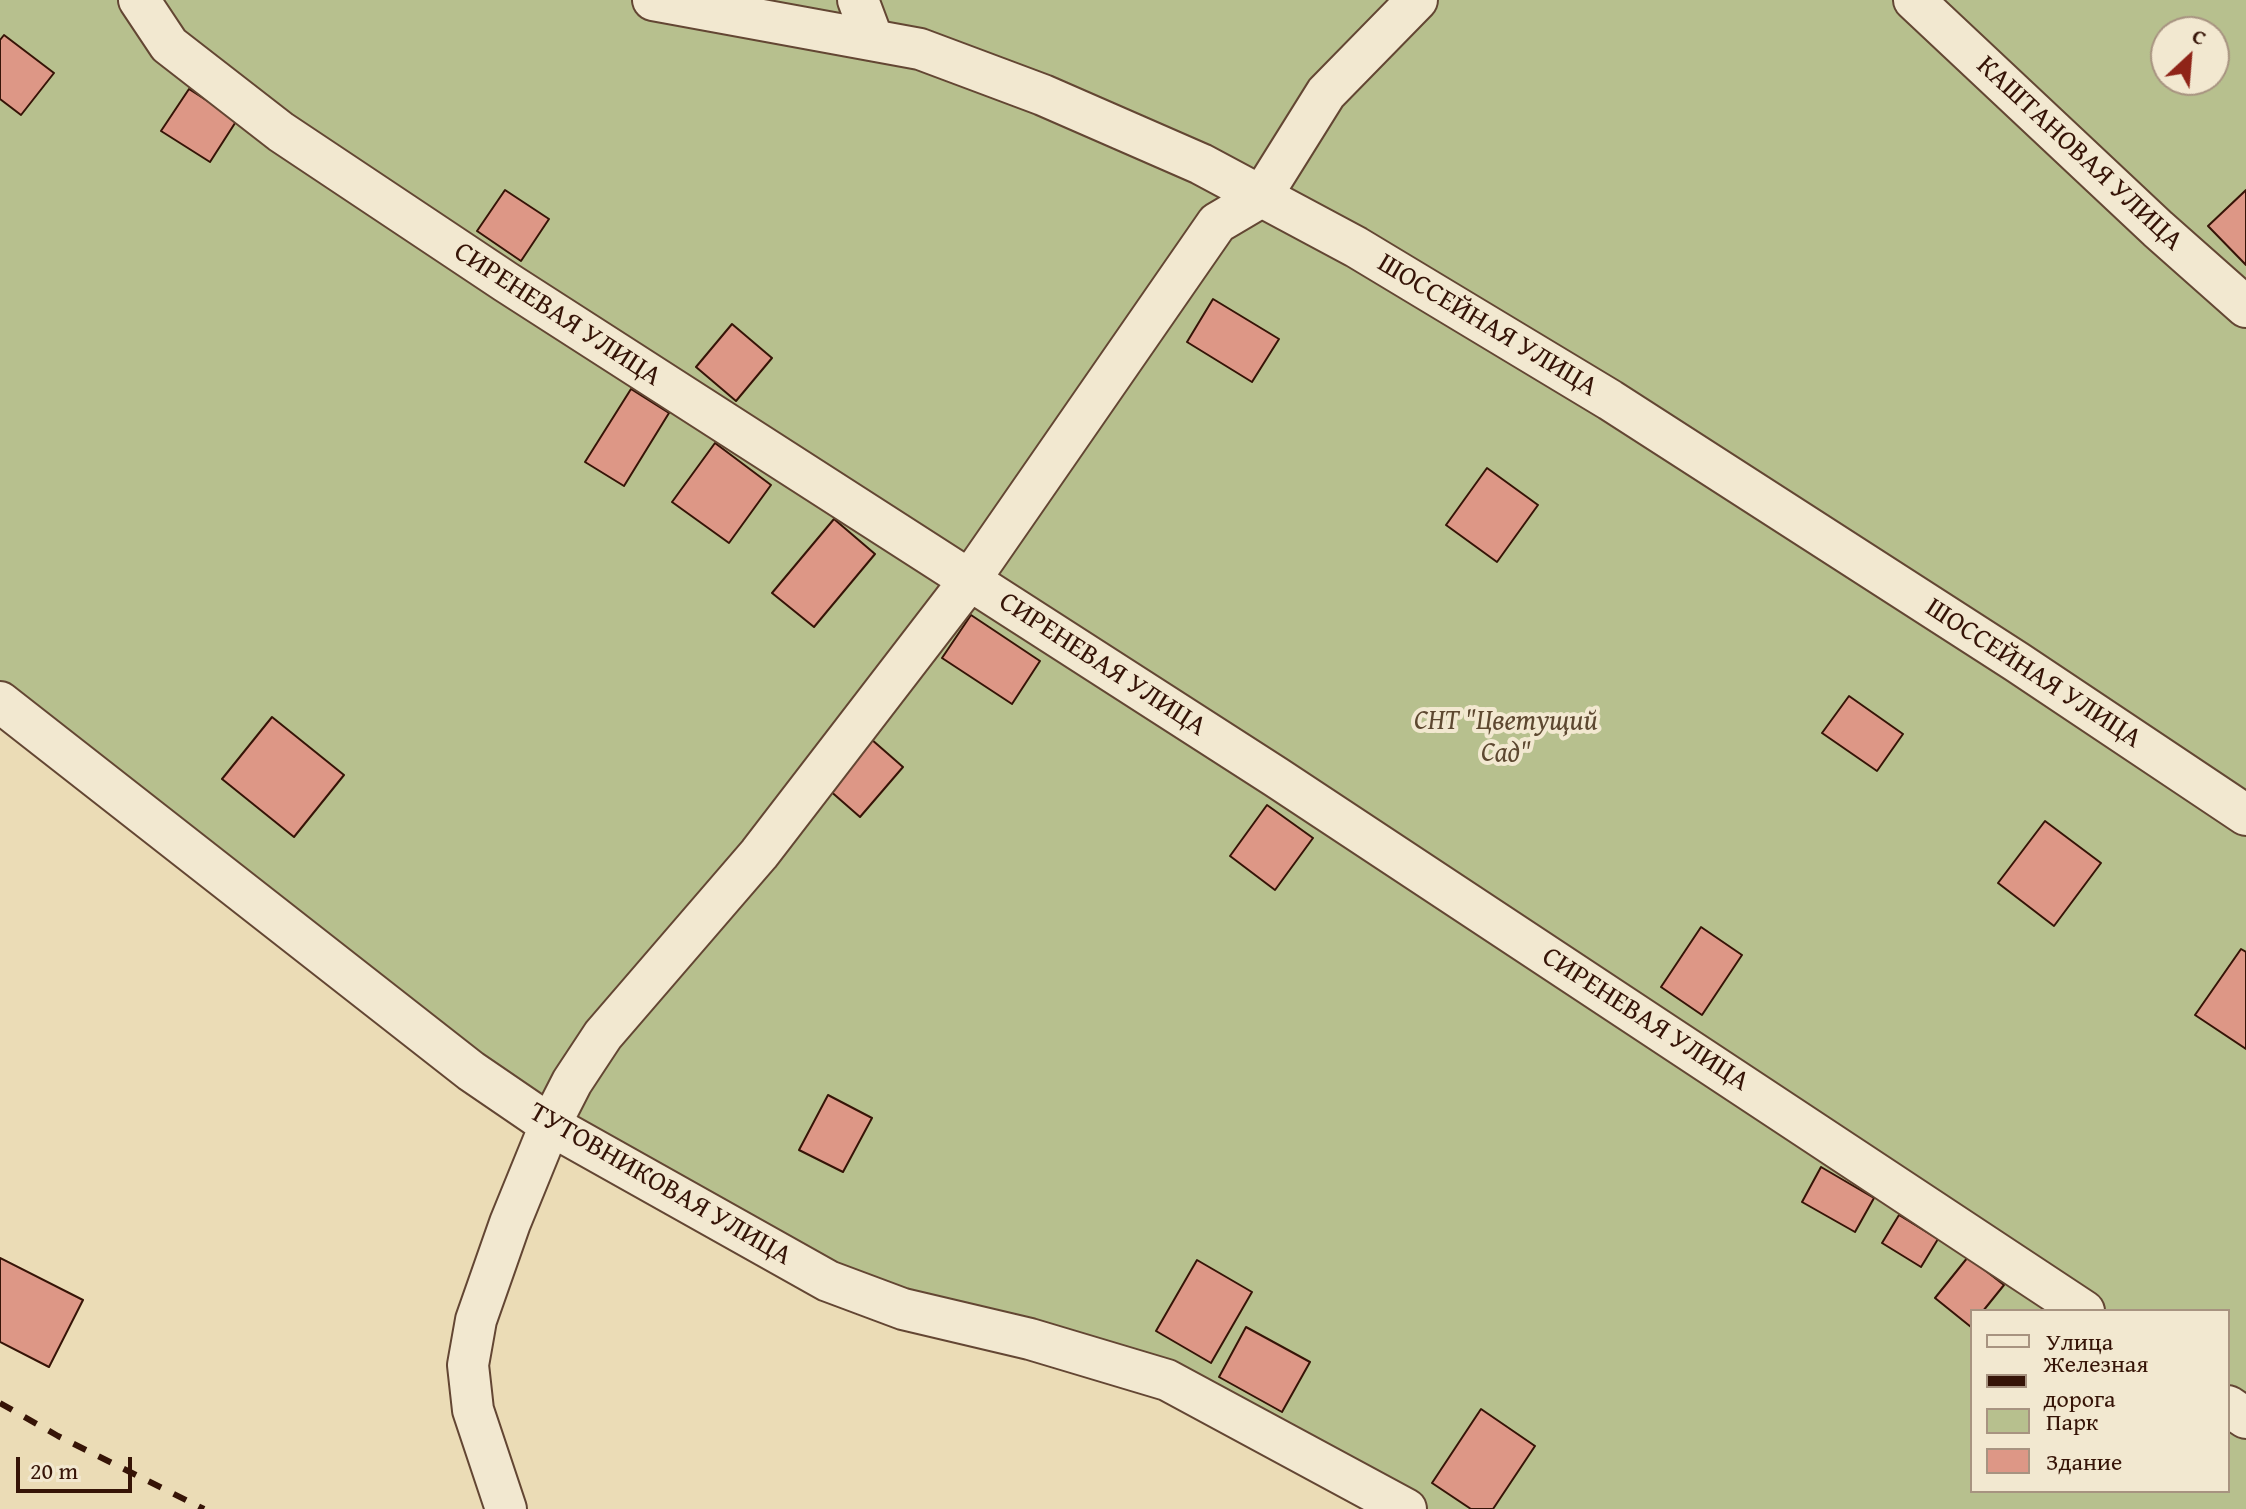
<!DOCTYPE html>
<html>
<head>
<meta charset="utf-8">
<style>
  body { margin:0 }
  #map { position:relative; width:2246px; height:1509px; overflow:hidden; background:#ebdcb6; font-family:"Gentium Book Plus",serif }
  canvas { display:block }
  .legend { position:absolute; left:1970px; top:1309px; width:260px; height:184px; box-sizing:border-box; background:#f2e8d0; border:2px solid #a79380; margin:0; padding:10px 14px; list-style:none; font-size:24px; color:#361407 }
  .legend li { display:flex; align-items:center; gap:16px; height:40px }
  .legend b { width:40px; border:2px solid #a79380 }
  .north { position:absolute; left:2150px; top:16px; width:80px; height:80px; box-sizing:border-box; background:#f2e8d0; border:2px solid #a79380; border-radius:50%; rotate:26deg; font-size:22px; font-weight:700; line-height:32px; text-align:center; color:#361407 }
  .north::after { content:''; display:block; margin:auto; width:28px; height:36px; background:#8f2418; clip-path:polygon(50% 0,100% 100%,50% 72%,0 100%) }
  .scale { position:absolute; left:16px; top:1457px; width:116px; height:36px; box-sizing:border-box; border:4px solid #361407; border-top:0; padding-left:10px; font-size:24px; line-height:28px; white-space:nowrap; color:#361407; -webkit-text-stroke:6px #f2e8d0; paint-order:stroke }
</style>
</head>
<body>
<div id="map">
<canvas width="2246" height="1509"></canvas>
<ul class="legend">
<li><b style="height:10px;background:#f2e8d0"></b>Улица</li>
<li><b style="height:10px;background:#361407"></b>Железная дорога</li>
<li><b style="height:22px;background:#b7c08e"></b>Парк</li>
<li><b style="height:22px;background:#dd9786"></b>Здание</li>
</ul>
<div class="north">С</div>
<div class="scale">20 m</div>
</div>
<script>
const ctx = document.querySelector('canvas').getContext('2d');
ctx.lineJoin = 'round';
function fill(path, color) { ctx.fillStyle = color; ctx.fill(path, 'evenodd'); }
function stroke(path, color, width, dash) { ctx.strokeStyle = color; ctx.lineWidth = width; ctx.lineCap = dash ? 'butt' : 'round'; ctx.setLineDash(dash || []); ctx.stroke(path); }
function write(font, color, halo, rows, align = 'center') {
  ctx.font = font + ' "Gentium Book Plus",serif'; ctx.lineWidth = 8; ctx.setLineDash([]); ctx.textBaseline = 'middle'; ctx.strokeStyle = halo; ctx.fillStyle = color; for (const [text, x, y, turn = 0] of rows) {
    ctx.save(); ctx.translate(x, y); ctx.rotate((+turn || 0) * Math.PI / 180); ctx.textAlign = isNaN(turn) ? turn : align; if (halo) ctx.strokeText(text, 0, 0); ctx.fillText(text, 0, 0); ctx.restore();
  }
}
fill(new Path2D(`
  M0 0H2246V1509H1393L1176 1398 873 1318 534 1130 0 717ZM2166 32H2214V80H2166ZM1972 1311H2228V1491H1972Z`), '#b7c08e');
const building = new Path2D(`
  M4 35 54 73 21 115 0 99V40Z
  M189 89 237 120 210 162 161 131Z
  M505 190 549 219 521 261 477 231Z
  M2246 190V265L2208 226Z
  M1213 299 1279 339 1252 382 1187 342Z
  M732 324 772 358 736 401 696 367Z
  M631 389 669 413 624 486 585 462Z
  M715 443 771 485 729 543 672 502Z
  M1487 468 1538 505 1497 562 1446 525Z
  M834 519 875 554 814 627 772 593Z
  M971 615 1040 661 1012 704 942 658Z
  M1849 696 1903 734 1877 771 1822 733Z
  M272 717 344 775 294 837 222 779Z
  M871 739 903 767 860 817 828 789Z
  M1267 805 1313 838 1275 890 1230 856Z
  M2045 821 2101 863 2054 926 1998 883Z
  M1701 927 1742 955 1702 1015 1661 987Z
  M2241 949 2246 952V1049L2195 1015Z
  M828 1095 872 1118 843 1172 799 1150Z
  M1821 1167 1874 1198 1855 1232 1802 1202Z
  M1899 1215 1938 1239 1921 1267 1882 1243Z
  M1968 1257 2004 1285 1983 1311H1972L1971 1327 1935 1298Z
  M0 1258 83 1300 49 1367 0 1342Z
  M1197 1260 1252 1292 1211 1363 1156 1331Z
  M1246 1327 1310 1362 1282 1412 1219 1377Z
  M1481 1409 1535 1446 1493 1509H1471L1432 1483Z`);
fill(building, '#dd9786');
stroke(building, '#361407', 2);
const minor = new Path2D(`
  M139 0 169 45 281 132 506 282 1276 777 2084 1311
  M653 0 920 49 1043 95 1201 164 1356 247 1610 400 2017 662 2246 815
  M858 0 873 40
  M1914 0 2158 229 2246 307
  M0 702 471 1071 550 1125 828 1281 903 1309 1030 1339 1167 1380 1406 1509
  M2228 1406 2246 1418
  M506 1509 473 1410 468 1365 476 1320 510 1223 550 1125 572 1082 603 1035 759 854 969 581 1217 223 1261 197 1326 93 1417 0`);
stroke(minor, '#634633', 44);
stroke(minor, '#f2e8d0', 40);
stroke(new Path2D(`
  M0 1403 58 1436 204 1509`), '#361407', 6, [14, 14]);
write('28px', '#361407', '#f2e8d0', [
  ["КАШТАНОВАЯ УЛИЦА",2079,154,43],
  ["СИРЕНЕВАЯ УЛИЦА",557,315,33],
  ["ШОССЕЙНАЯ УЛИЦА",1487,326,31],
  ["СИРЕНЕВАЯ УЛИЦА",1102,665,33],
  ["ШОССЕЙНАЯ УЛИЦА",2033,674,33],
  ["СИРЕНЕВАЯ УЛИЦА",1645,1020,33],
  ["ТУТОВНИКОВАЯ УЛИЦА",660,1185,30]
]);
write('italic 28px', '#5d4830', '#f2e8d0', [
  ["СНТ \"Цветущий",1506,722],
  ["Сад\"",1506,754]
]);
</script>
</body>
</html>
